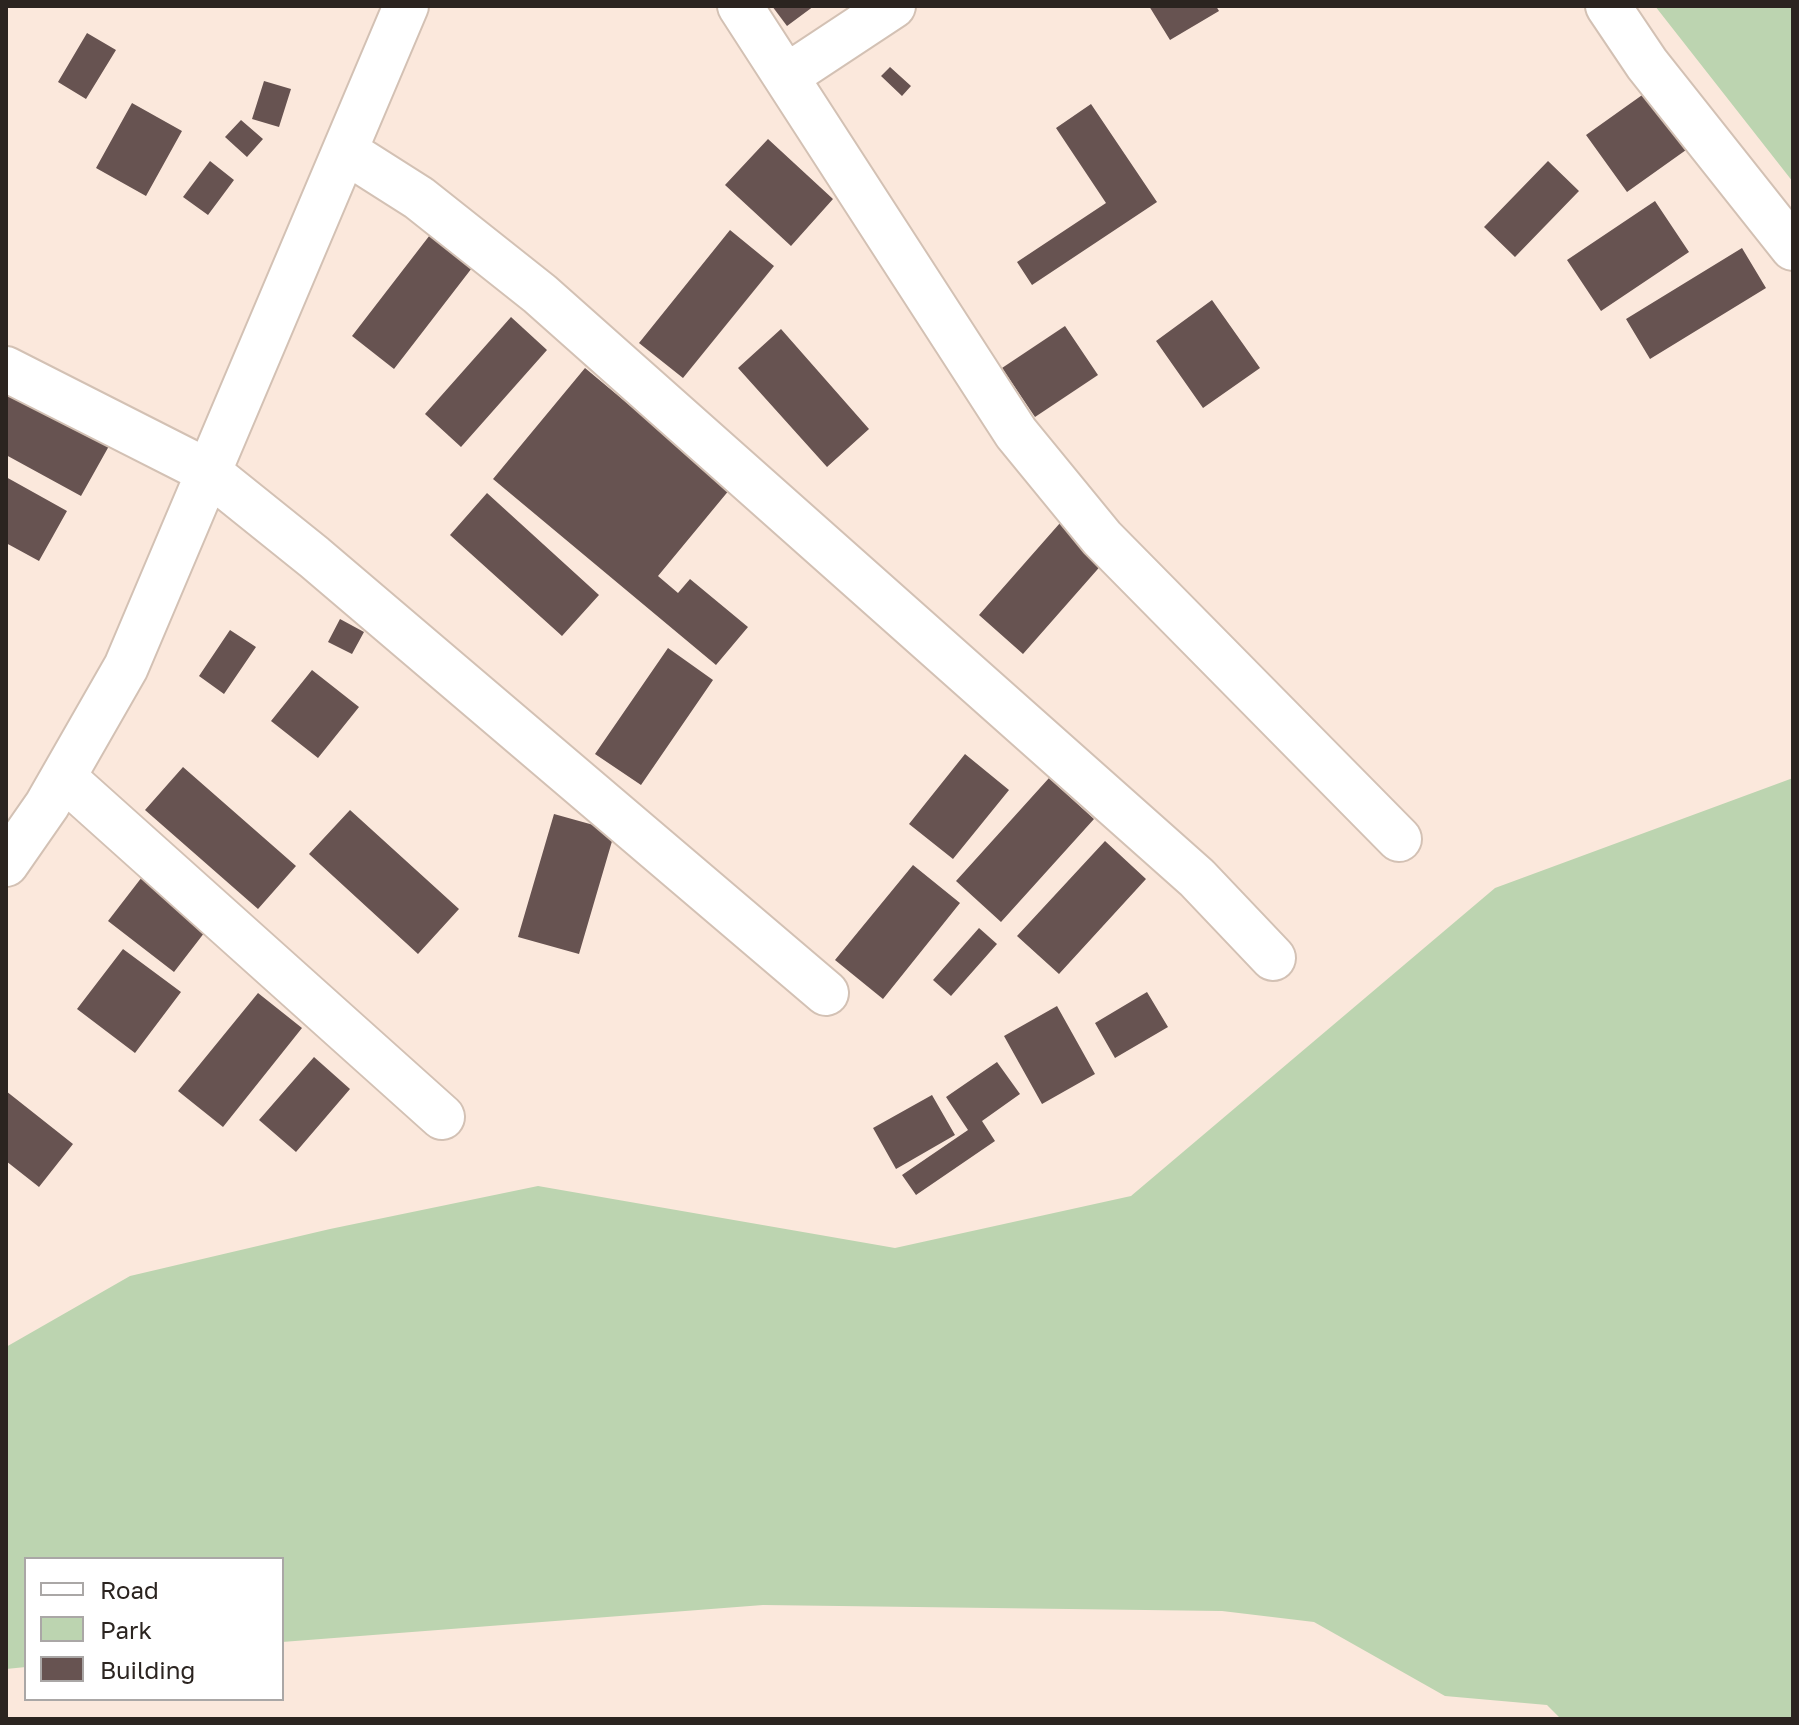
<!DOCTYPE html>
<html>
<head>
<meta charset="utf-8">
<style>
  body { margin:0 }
  #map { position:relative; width:1799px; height:1725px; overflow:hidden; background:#fbe8dc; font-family:"Golos Text",sans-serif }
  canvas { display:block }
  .frame { position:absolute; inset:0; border:8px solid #2b2420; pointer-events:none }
  .legend { position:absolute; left:24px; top:1557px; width:260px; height:144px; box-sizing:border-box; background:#fff; border:2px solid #aaa7a6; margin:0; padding:10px 14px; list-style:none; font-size:24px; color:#2b2420 }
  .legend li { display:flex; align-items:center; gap:16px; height:40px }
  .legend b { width:40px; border:2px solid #aaa7a6 }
</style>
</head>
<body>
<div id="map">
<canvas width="1799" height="1725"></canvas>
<div class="frame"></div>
<ul class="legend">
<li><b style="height:10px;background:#fff"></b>Road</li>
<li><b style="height:22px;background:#bcd4b0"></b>Park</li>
<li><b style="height:22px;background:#675351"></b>Building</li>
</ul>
</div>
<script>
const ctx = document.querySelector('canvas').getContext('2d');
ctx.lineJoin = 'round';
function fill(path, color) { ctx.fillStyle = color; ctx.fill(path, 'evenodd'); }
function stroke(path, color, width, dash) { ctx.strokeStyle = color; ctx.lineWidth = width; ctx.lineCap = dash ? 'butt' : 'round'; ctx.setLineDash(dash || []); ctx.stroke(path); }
fill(new Path2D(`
  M1655 6H1793V182Z
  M1793 778V1719H1561L1547 1705 1445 1696 1314 1622 1222 1611 763 1605 282 1642V1559H26V1667L6 1669V1347L130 1276 330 1229 538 1186 895 1248 1131 1196 1495 888Z`), '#bcd4b0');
fill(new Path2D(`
  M772 6H814L787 26Z
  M1149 6H1216L1219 11 1170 40Z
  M87 33 116 50 86 99 58 82Z
  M890 67 911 86 902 96 881 76Z
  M264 81 291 89 279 127 252 119Z
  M1645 93 1686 150 1627 192 1586 135Z
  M132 103 182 131 146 196 96 168Z
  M1091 104 1157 202 1032 285 1017 262 1106 203 1056 128Z
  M241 120 263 139 247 157 225 137Z
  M768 139 833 199 791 246 725 185Z
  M210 161 234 180 208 215 183 197Z
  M1548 161 1579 191 1515 257 1484 227Z
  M1655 201 1689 252 1601 311 1567 260Z
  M730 230 774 266 683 378 639 343Z
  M433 231 475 264 394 369 352 336Z
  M1742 248 1766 288 1650 359 1626 319Z
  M1212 300 1260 368 1203 408 1156 341Z
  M511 317 547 350 461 447 425 414Z
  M1065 326 1098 375 1035 417 1002 368Z
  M781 329 869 429 827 467 738 368Z
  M585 368 730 489 658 576 678 593 690 579 748 627 716 665 493 479Z
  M6 390 109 446 81 496 6 455Z
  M6 477 67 511 39 561 6 543Z
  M487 493 599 595 562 636 450 535Z
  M1060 523 1104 562 1023 654 979 615Z
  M340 619 364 632 352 654 328 642Z
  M230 630 256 647 224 694 199 676Z
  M668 648 713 680 641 785 595 754Z
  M312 670 359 707 318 758 271 721Z
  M965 754 1009 790 953 859 909 824Z
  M183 767 296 866 258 909 145 810Z
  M1049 778 1094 819 1001 922 956 881Z
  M350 810 459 909 418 954 309 854Z
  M554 814 615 831 579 954 518 937Z
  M1105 841 1146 879 1059 974 1017 936Z
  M913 865 960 903 883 999 835 960Z
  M142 877 208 928 174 972 108 921Z
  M979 928 997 944 951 996 933 980Z
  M123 949 181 992 135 1053 77 1009Z
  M1147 992 1168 1027 1115 1058 1095 1023Z
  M258 993 302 1028 223 1127 178 1091Z
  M1057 1006 1095 1074 1042 1104 1004 1036Z
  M314 1057 350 1089 296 1152 259 1120Z
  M997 1062 1020 1094 982 1121 995 1141 916 1195 902 1175 968 1130 946 1097Z
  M6 1091 73 1144 39 1187 6 1161Z
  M932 1095 955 1135 896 1169 873 1128Z`), '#675351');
const minor = new Path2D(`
  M740 6 1016 433 1102 538 1399 839
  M1608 6 1647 64 1793 248
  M787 76 893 6
  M345 151 419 198 540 294 1197 878 1273 958
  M6 369 207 471 314 557 826 993
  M63 777 442 1117
  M6 864 47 805 126 667 406 6`);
stroke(minor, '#d3c1b4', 48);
stroke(minor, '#fff', 44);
</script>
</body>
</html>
